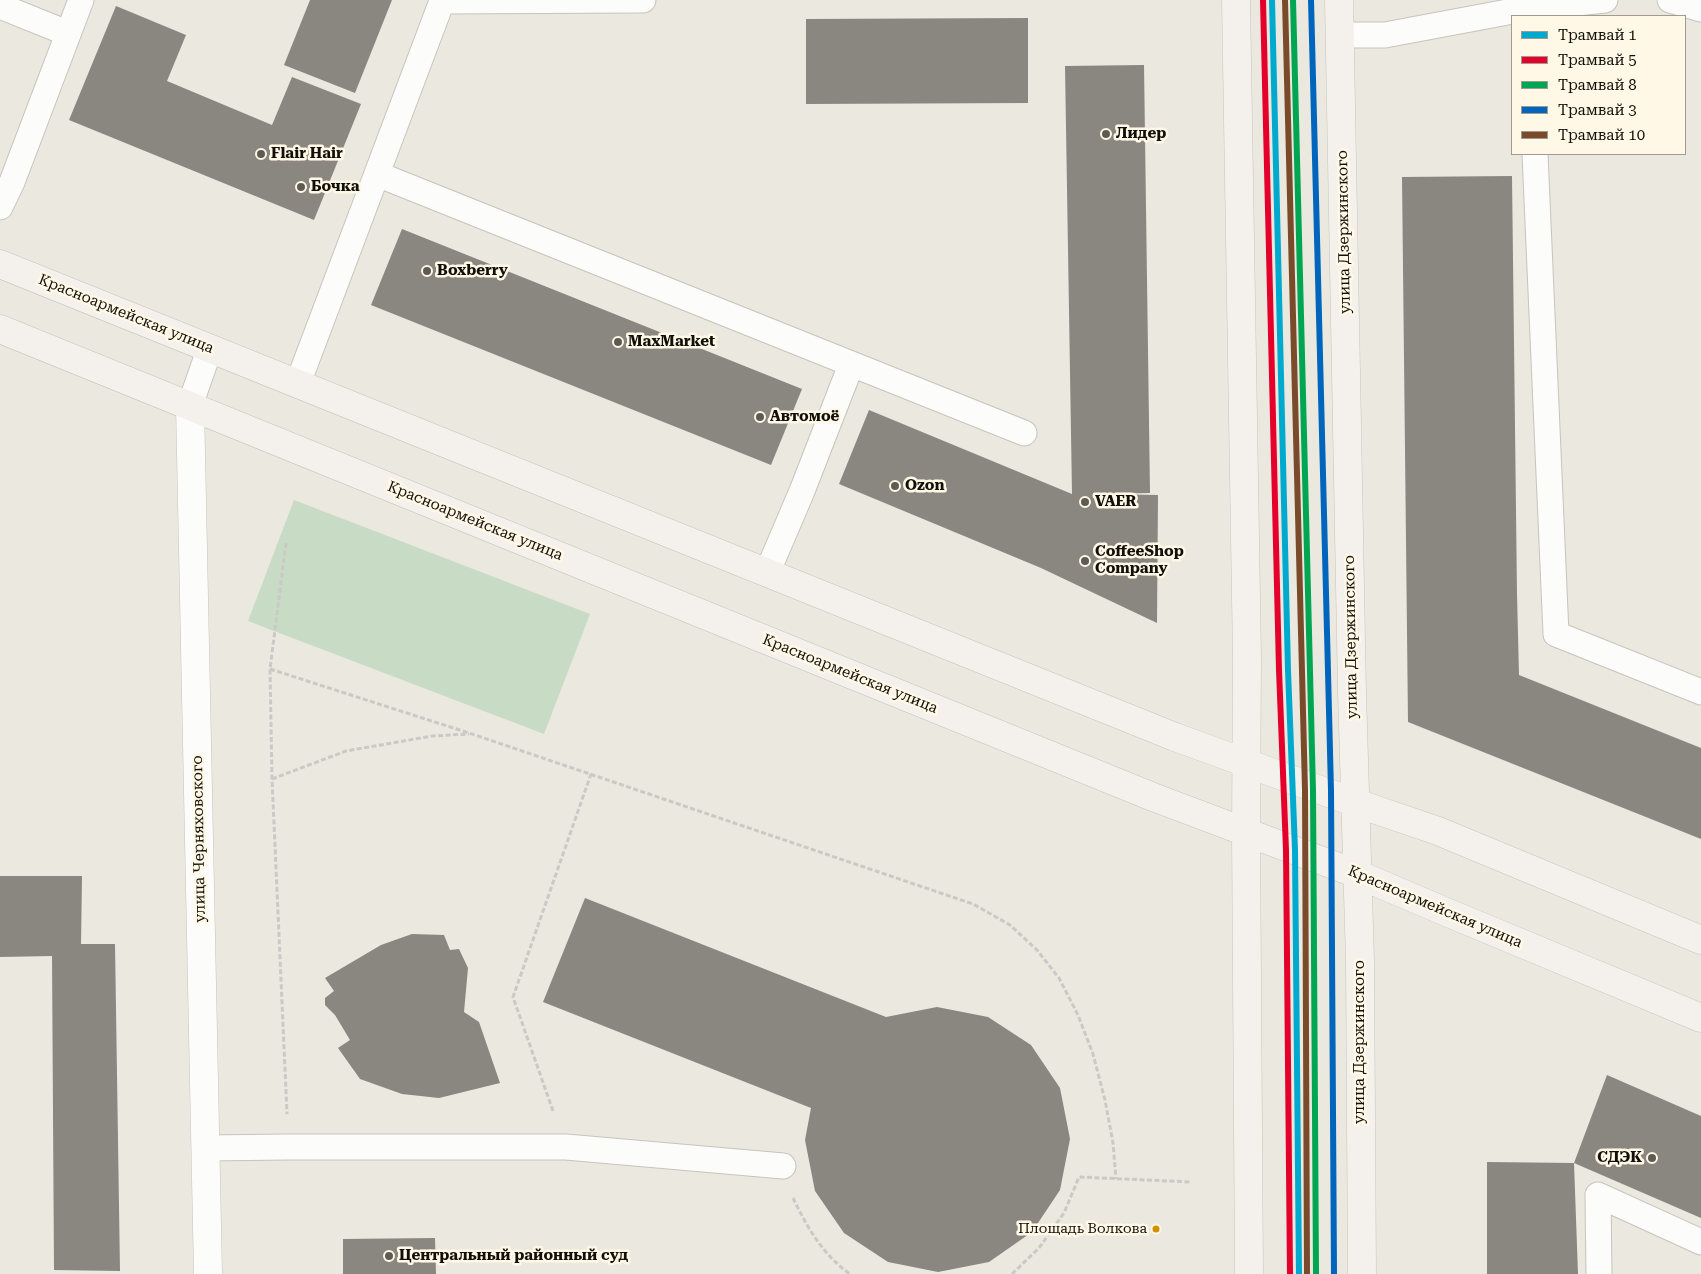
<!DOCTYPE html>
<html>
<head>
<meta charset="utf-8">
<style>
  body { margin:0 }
  #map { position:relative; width:1701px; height:1274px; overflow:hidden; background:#ebe8df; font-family:"Roboto Serif",serif }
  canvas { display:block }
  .legend { position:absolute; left:1511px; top:15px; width:175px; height:140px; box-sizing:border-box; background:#fff8e6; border:1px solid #a09b8e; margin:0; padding:6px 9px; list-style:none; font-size:15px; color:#110f09 }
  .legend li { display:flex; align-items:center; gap:10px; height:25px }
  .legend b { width:25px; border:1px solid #a09b8e }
</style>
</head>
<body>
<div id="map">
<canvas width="1701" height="1274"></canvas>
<ul class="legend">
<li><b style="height:6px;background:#00a9ce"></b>Трамвай 1</li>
<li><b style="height:6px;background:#e4002b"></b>Трамвай 5</li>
<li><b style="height:6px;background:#00a651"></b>Трамвай 8</li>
<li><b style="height:6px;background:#0065bd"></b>Трамвай 3</li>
<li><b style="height:6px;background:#7a4b2a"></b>Трамвай 10</li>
</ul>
</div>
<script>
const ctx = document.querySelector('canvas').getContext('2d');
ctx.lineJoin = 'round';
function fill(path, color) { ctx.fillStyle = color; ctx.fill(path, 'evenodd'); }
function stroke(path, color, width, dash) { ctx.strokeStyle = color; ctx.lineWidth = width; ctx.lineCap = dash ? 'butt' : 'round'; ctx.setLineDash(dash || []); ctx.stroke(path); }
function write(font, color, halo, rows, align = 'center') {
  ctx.font = font + ' "Roboto Serif",serif'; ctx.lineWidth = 5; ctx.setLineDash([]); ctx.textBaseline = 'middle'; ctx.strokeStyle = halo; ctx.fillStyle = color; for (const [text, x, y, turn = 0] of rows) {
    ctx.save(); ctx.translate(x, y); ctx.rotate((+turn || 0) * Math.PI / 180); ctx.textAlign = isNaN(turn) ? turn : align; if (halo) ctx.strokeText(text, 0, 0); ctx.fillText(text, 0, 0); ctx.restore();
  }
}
fill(new Path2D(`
  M294 500 590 614 544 734 248 621Z`), '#c8dbc4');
fill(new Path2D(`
  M310 0H392L355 93 284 65Z
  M116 6 186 35 167 81 272 125 292 77 361 104 314 220 69 120Z
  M1028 18V103L806 104V19Z
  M1144 65 1150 493 1096 494 1158 495 1157 623 1041 568 839 484 869 410 1072 494 1065 66Z
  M1512 176 1517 594 1519 675 1701 748V839L1408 722 1402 177Z
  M402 229 802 389 771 465 371 305Z
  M0 876H82L81 944H115L120 1271 54 1270 52 956 0 957Z
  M585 898 886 1017 937 1007 988 1017 1031 1045 1060 1088 1070 1139 1060 1190 1032 1232 989 1262 938 1272 888 1262 844 1233 815 1191 805 1140 811 1108 543 1002Z
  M412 934 444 935 450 950 459 949 468 968 464 1012 479 1022 500 1083 439 1098 402 1094 360 1079 338 1048 350 1040 335 1015 325 1005V998L334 991 325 978 381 945Z
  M1607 1075 1701 1116V1218L1574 1163Z
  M1487 1162 1574 1163 1578 1274H1487Z
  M435 1238 436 1274H343V1239Z`), '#8a8680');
const lane = new Path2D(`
  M1670 0 1701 9
  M0 6 67 33
  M1340 35H1385L1529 8 1605 0
  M1535 154 1556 634 1701 692
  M377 174 1024 433
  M0 207 12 182 81 0
  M298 383 442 1 643 0
  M190 405 210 348
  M767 573 802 491 851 365
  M206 1148 288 1147H566L783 1166
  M1599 1274 1598 1195 1701 1242`);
const street = new Path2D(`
  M190 405 208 1274`);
const secondary = new Path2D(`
  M1236 0 1247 657 1246 833 1249 1274
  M1339 0 1352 692 1360 960 1362 1274
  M0 264 1175 737 1356 803 1438 831 1701 940
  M0 329 1153 797 1357 874 1439 909 1701 1018`);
stroke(lane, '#c6c4bc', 27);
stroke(street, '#c6c4bc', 29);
stroke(secondary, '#c6c4bc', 29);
stroke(new Path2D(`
  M286 543 270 669 272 779 287 1114
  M270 669 472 734 973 904 1010 925 1037 950 1059 978 1078 1015 1093 1054 1105 1100 1113 1143 1116 1179
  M272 779 346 751 432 736 469 734
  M553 1111 513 997 591 774
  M793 1198C807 1227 823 1255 850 1274
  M1012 1274 1039 1248 1064 1213 1079 1177 1192 1182`), '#cac9c6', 3, [5, 2.5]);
stroke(lane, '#fcfcfa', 25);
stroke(street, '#fcfcfa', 28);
stroke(secondary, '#f4f1ec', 28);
stroke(new Path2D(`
  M1272 0 1288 670 1295 850 1299 1274`), '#00a9ce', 6);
stroke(new Path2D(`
  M1263 0 1279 670 1286 850 1290 1274`), '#e4002b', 6);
stroke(new Path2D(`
  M1293 0 1313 790 1316 1274`), '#00a651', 6);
stroke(new Path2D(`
  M1311 0 1331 790 1334 1274`), '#0065bd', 6);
stroke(new Path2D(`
  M1285 0 1305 790 1307 1274`), '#7a4b2a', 6);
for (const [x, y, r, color] of [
  [1106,134,5,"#5d5b54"],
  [261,154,5,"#5d5b54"],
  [301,187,5,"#5d5b54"],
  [427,271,5,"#5d5b54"],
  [618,342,5,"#5d5b54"],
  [760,417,5,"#5d5b54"],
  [895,486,5,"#5d5b54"],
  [1085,502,5,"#5d5b54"],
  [1085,561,5,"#5d5b54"],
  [1652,1158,5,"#5d5b54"],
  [1156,1229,4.5,"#d48f01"],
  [389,1256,5,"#5d5b54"]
]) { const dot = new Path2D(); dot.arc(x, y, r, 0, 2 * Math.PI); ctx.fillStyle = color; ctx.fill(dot); stroke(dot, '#fff8e6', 2); }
write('14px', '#110f09', '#fff8e6', [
  ["Площадь Волкова",1147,1229]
], 'right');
write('bold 15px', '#110f09', '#fff8e6', [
  ["Лидер",1116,134],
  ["Flair Hair",271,154],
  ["Бочка",311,187],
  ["Boxberry",437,271],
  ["MaxMarket",628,342],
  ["Автомоё",770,417],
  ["Ozon",905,486],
  ["VAER",1095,502],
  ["CoffeeShop",1095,552],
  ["Company",1095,569],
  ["СДЭК",1642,1158,"right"],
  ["Центральный районный суд",399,1256]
], 'left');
write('15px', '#110f09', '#fff8e6', [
  ["улица Дзержинского",1344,232,-91],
  ["Красноармейская улица",126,314,22],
  ["Красноармейская улица",475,521,22],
  ["улица Дзержинского",1351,637,-91],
  ["Красноармейская улица",850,674,22],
  ["улица Черняховского",199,839,-91],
  ["Красноармейская улица",1435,907,23],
  ["улица Дзержинского",1360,1042,-90]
]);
</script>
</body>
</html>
